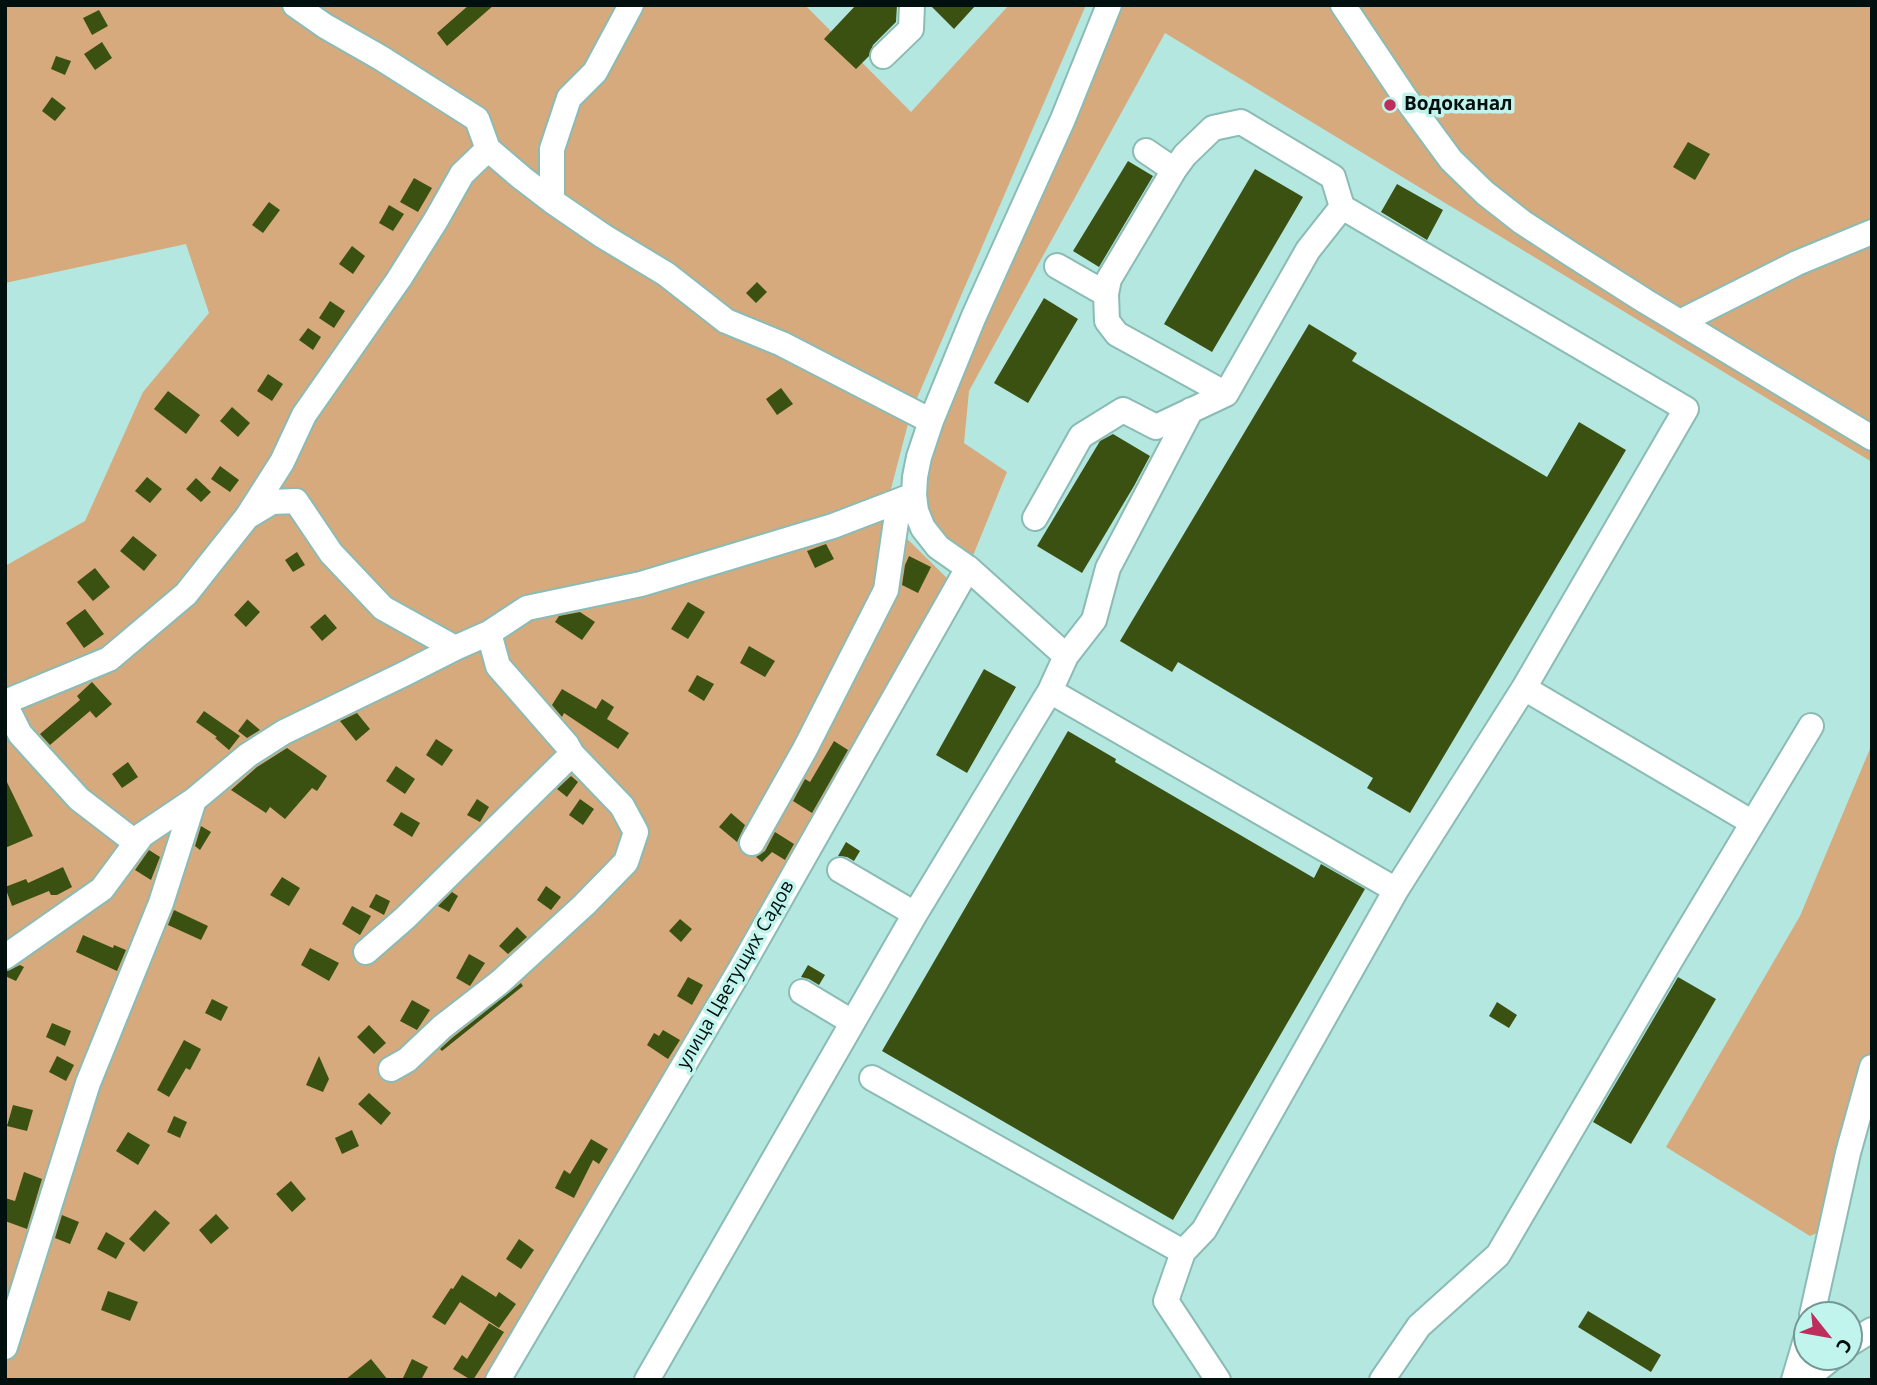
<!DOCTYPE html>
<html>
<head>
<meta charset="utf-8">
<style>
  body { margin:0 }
  #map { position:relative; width:1877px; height:1385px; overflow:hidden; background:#b5e7e1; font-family:"Open Sans",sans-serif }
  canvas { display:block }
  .frame { position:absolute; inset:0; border:7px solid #00100e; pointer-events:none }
  .north { position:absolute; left:1793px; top:1301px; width:70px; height:70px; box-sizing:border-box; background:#c2f4ee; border:2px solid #749994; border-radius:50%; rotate:121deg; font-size:19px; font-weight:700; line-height:28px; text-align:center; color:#00100e }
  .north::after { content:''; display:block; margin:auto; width:24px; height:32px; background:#bd2e5c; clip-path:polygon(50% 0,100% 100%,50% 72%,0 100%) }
</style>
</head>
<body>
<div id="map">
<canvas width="1877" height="1385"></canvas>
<div class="frame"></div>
<div class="north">С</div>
</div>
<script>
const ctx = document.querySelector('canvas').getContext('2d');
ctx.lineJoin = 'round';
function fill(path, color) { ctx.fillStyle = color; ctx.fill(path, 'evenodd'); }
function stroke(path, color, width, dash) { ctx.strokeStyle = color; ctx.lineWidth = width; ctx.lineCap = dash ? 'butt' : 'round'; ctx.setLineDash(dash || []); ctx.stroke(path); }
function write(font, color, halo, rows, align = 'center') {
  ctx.font = font + ' "Open Sans",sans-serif'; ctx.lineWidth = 7; ctx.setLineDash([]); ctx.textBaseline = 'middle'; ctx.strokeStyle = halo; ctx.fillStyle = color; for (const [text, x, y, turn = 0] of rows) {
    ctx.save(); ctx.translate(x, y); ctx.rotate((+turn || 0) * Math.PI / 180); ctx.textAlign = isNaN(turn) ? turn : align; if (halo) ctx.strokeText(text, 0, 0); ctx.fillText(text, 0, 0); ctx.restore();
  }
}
fill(new Path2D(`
  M5 5H805L911 112 1009 5H1086L911 412 884 516 960 591 501 1380H5V566L85 521 143 392 209 313 186 244 5 283Z
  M1109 5H1872V462L1165 33 969 391 964 443 1007 472 968 568 923 528 919 457Z
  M1872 744V1067L1832 1227 1810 1236 1666 1147 1800 916Z`), '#d6aa7d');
fill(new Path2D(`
  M469 5H494L447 46 437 33Z
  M856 5H897L896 22 873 45 869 56 856 69 824 39Z
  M930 5H976L954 29Z
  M99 10 108 26 92 35 83 18Z
  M102 42 112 58 95 70 84 54Z
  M56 56 71 61 65 75 51 69Z
  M52 97 66 108 55 121 42 111Z
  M1688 142 1710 154 1695 180 1673 167Z
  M1128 161 1153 176 1099 267 1073 251Z
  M1255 169 1303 197 1212 352 1164 324Z
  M414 178 432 188 418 212 400 202Z
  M1397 184 1443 210 1427 240 1381 212Z
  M269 202 280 210 263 233 252 225Z
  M389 205 404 214 393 231 379 223Z
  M352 246 365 256 353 274 339 264Z
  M757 282 767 292 756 303 746 293Z
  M1044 298 1078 319 1028 403 994 383Z
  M330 301 345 311 334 328 319 318Z
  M1309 324 1357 353 1352 361 1547 477 1579 422 1626 450 1410 813 1367 788 1373 778 1178 662 1172 672 1120 641Z
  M308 328 321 337 313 350 299 340Z
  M268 374 283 384 272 401 257 391Z
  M781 388 793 404 777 415 766 399Z
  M168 391 200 415 186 434 154 409Z
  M232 407 250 423 238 437 220 421Z
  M1113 434 1150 456 1134 486 1082 573 1037 546 1100 441Z
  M220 466 239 480 230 492 211 479Z
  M147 477 162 489 150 503 135 491Z
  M196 478 211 492 201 502 186 489Z
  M133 536 157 555 144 571 120 551Z
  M826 544 834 559 815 568 807 551Z
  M297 552 305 565 293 572 285 560Z
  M909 556 931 567 918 593 902 585 905 565Z
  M95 568 110 587 93 601 77 582Z
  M248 600 260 612 246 627 234 615Z
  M688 602 705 612 688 639 671 629Z
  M85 609 104 634 84 648 66 623Z
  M580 612 595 622 582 640 555 622 559 616Z
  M325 614 337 628 322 641 310 627Z
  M749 646 775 661 765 677 740 663Z
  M984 669 1016 687 967 773 936 755Z
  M697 675 714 684 704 701 688 691Z
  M92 682 112 704 96 718 90 711 50 745 40 734 80 700 77 696Z
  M562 689 596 709 602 699 614 707 607 719 629 733 618 749 564 713 562 717 552 705Z
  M204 711 240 736 229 750 215 738 217 737 196 722Z
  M357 713 370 729 356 741 340 721Z
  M247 719 260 730 247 738 238 731Z
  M1068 731 1116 759 1115 762 1314 878 1321 864 1365 889 1173 1220 882 1051Z
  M436 739 453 750 442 766 426 755Z
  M834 741 848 750 812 813 793 801 805 779 810 782Z
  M287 748 327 776 317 791 312 788 285 819 270 807 266 813 231 790 257 767Z
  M128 762 138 777 122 788 112 774Z
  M396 766 415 779 405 794 386 781Z
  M571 776 578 782 567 797 557 789Z
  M5 778 33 836 5 848Z
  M477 799 489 807 480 822 467 815Z
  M580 799 594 809 583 825 569 815Z
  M401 812 420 823 412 837 393 825Z
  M731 813 745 825 737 842 719 827Z
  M201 826 211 832 200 850 195 846Z
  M775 832 794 844 785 860 772 852 762 862 756 857 765 851Z
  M846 842 860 851 854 861 847 857 838 856Z
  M149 850 160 857 151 880 135 870Z
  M63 867 72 887 57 895H51L49 891 12 906 5 887 26 879 28 883Z
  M282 877 300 888 289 906 270 895Z
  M546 886 561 897 551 910 537 900Z
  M452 892 458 896 449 912 438 906Z
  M376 894 390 901 384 915 369 907Z
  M352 906 371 916 360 935 342 924Z
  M174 910 208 926 201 940 168 925Z
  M680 919 692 929 681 942 669 931Z
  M517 927 527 937 508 954 499 946Z
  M83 935 113 948 114 945 126 950 117 971 76 952Z
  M310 948 339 963 329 981 301 965Z
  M469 954 485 963 470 986 456 978Z
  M20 965 24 967 16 981 5 976V972Z
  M808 965 825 975 819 985 809 979 801 977Z
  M688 977 703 985 692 1005 677 996Z
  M1678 977 1716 999 1631 1144 1593 1122Z
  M521 983 523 986 442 1051 440 1049 452 1038Z
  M212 999 228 1007 221 1021 205 1013Z
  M412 1000 430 1010 417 1030 400 1021Z
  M1497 1002 1517 1015 1509 1028 1489 1016Z
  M52 1023 71 1031 65 1046 46 1037Z
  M369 1025 386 1043 374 1054 357 1037Z
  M663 1030 680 1040 668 1059 647 1045 654 1033 659 1036Z
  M184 1040 201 1049 190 1070 186 1068 169 1097 157 1090Z
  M57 1056 74 1065 66 1081 49 1072Z
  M319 1056 329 1079 323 1092 306 1085Z
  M369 1093 391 1113 381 1125 358 1104Z
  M13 1105 33 1110 27 1131 7 1126Z
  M174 1116 187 1122 180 1138 167 1132Z
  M352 1130 359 1146 342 1154 335 1138Z
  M128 1132 150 1145 138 1165 116 1151Z
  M591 1139 608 1149 599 1164 593 1160 574 1198 555 1188 564 1170 570 1174Z
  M24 1172 42 1179 27 1229 5 1221V1198L15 1201Z
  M291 1181 306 1199 292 1212 276 1194Z
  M155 1210 170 1223 144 1252 129 1239Z
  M216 1214 229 1228 211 1244 199 1230Z
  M62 1215 79 1222 70 1244 55 1238Z
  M106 1232 125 1243 116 1259 97 1249Z
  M519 1239 534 1250 521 1269 506 1259Z
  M462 1275 496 1297 499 1292 516 1304 499 1328 460 1302 445 1325 432 1317 451 1288 453 1289Z
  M108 1291 138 1302 130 1321 101 1310Z
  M1588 1311 1661 1355 1651 1372 1578 1327Z
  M489 1323 504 1332 473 1380H471L453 1369 462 1355 467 1359Z
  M371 1359 388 1380H345Z
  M412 1359 428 1367 421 1380H402Z`), '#3b5112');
const minor = new Path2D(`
  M295 5 325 26 381 58 477 119 488 149 522 178 552 201 603 236 666 274 726 321 782 344 931 421
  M1343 5 1404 96 1451 160 1485 193 1522 222 1571 254 1645 301 1872 438
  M883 56 911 29 912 5
  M1146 151 1174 170
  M552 201V149L569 98 595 72 631 5
  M1057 266 1106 294
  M1680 322 1797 263 1872 232
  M247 517 272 502 296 501 331 553 383 608 455 648 489 633 527 608 641 584 833 526 914 495
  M1035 518 1081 436 1123 410 1156 427 1226 394 1308 250 1342 207
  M1066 656 968 568 938 547 923 528 916 511 914 495 915 477 919 457 931 421 974 316 1063 119 1109 5
  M1524 688 1753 823
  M1050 691 1066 656 1094 620 1108 568 1191 410
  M5 702 109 659 186 594 247 517 282 462 304 415 399 279 436 220 462 174 488 149
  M5 704 20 734 79 799 135 842
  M752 843 805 749 886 590 899 501
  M840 870 915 914
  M366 952 405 918 572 754 567 745 498 666 489 633
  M5 957 102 889 142 835 194 800 248 755 284 732 404 674 455 648
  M802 992 852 1022
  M391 1069 407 1060 442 1027 500 982 584 905 626 862 636 832 622 806 572 754
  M872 1078 1183 1252
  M1812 1315 1848 1153 1872 1067
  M1849 1344 1872 1330
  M5 1347 88 1083 161 903 194 800
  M498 1380 741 968 968 568
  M647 1380 915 914 1050 691 1396 890
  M1218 1380 1166 1301 1183 1252 1204 1230 1396 890 1524 688 1686 409 1342 207 1333 177 1241 122 1213 128 1185 155 1174 170 1109 279 1106 294 1107 321 1117 334 1226 394
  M1382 1380 1419 1326 1498 1255 1673 956 1811 726
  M1794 1380 1807 1336
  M1797 1380 1812 1374 1833 1357`);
stroke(minor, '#8abbb5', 28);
stroke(minor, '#fff', 24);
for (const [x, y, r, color] of [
  [1390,105,7,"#bd2e5c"]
]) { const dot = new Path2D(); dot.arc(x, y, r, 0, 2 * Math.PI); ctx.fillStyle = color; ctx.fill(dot); stroke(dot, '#c2f4ee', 2.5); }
write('bold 19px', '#00100e', '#c2f4ee', [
  ["Водоканал",1404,105]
], 'left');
write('19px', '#00100e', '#c2f4ee', [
  ["улица Цветущих Садов",736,975,-60]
]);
</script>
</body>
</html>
